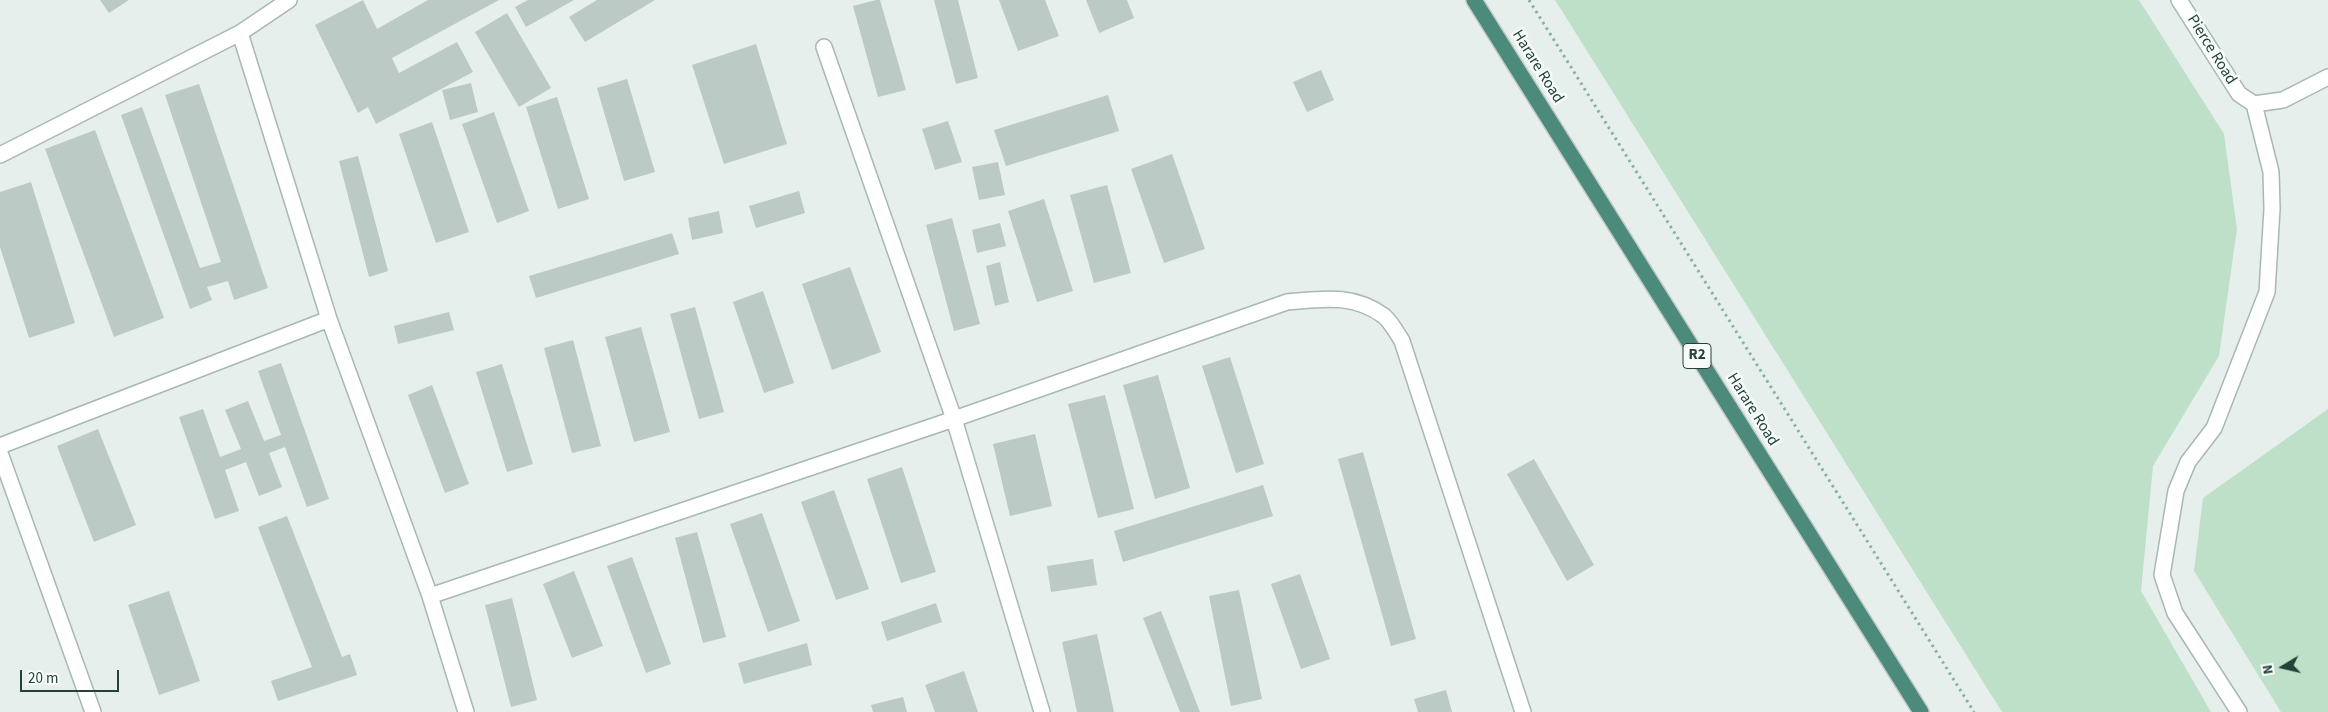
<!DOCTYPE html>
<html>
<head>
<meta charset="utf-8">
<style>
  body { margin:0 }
  #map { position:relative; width:2328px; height:712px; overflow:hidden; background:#e6efeb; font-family:"Source Sans 3",sans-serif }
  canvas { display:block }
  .north { position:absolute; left:2258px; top:642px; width:50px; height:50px; -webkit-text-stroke:4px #f7fbf9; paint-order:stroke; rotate:261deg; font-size:14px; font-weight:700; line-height:20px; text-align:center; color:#24423a }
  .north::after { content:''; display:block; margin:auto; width:18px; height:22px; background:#24423a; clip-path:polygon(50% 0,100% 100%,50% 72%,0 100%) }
  .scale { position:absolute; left:20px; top:670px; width:99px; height:22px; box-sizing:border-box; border:2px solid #24423a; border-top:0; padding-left:6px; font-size:15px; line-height:18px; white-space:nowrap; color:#24423a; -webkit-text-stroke:4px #f7fbf9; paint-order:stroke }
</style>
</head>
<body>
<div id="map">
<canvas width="2328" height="712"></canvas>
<div class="north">N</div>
<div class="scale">20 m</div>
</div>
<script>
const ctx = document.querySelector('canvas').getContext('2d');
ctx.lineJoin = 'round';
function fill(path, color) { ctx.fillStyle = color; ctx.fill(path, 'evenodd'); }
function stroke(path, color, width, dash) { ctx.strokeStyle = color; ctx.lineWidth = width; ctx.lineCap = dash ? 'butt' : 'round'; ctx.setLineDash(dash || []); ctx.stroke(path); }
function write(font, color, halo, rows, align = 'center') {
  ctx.font = font + ' "Source Sans 3",sans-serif'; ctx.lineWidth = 5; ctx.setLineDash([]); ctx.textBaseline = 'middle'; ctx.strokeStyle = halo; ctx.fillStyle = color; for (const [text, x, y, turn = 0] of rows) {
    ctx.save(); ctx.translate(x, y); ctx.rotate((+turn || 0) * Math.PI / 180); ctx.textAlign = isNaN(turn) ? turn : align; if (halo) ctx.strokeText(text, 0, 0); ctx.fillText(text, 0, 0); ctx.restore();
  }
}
fill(new Path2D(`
  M1555 0H2139L2224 134 2237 229 2219 356 2153 466 2141 591 2211 712H2002Z
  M2328 409V712H2281L2194 571 2203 498Z`), '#bfe0c8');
fill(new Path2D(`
  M100 0H129L109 13Z
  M363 0 377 29 428 0H499L392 58 399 73 457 42 473 72 376 124 368 107 358 113 315 25Z
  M528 0H574L526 27 515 7Z
  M597 0H655L585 42 569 17Z
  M876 0H880L906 90 878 97 853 6Z
  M934 0H958L978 78 956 84Z
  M999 0H1045L1059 36 1018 51Z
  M1086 0H1127L1134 18 1099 33Z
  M507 13 551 88 519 107 475 32Z
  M756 44 787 144 724 164 692 65Z
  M1321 70 1334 100 1307 112 1293 82Z
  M627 79 655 172 624 181 597 88Z
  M471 83 478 112 450 120 442 90Z
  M199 84 268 288 234 300 228 281 207 287 212 300 190 309 121 115 142 107 200 268 221 262 165 95Z
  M1108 95 1119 131 1006 166 994 130Z
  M557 97 589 199 558 209 526 107Z
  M494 112 529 211 497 223 462 124Z
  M948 121 962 162 935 170 922 129Z
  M432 122 469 232 436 243 399 134Z
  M95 130 164 318 114 337 45 149Z
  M1172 154 1205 249 1164 263 1131 169Z
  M358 156 388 271 369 277 339 161Z
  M998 162 1005 195 979 200 972 167Z
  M31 182 75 323 29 338 0 247V192Z
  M1107 185 1131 273 1094 283 1070 195Z
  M799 191 805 213 756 228 749 206Z
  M1044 199 1073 291 1037 302 1008 211Z
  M719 211 723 233 692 240 688 218Z
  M952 218 980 324 954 331 926 225Z
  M1000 223 1006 246 977 253 972 230Z
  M672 233 679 254 536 298 529 276Z
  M1000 262 1009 302 995 306 986 266Z
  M850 267 881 352 832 370 802 284Z
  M763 291 794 383 764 393 733 302Z
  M695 307 724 412 699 419 670 314Z
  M449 312 454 330 398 344 394 326Z
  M641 327 670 432 634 442 605 337Z
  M573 340 601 446 572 453 544 348Z
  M1230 357 1264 464 1236 473 1202 366Z
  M281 363 329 499 307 507 285 447 269 453 282 487 259 496 246 462 225 470 239 511 215 519 179 417 203 409 220 457 241 449 225 410 248 401 264 441 281 435 258 371Z
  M502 364 533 464 507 472 476 372Z
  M1158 375 1190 488 1155 499 1123 385Z
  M432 385 469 484 445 493 408 395Z
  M1105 395 1134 509 1098 518 1068 404Z
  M98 429 136 525 94 542 57 446Z
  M1035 434 1052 506 1010 516 993 444Z
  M1363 452 1416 639 1391 646 1338 459Z
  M1534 459 1594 565 1567 581 1507 474Z
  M902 467 936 572 901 583 867 479Z
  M1263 485 1273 516 1123 562 1114 531Z
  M834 490 869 589 836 600 801 502Z
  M762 513 800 621 768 632 730 524Z
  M287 516 342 657 350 654 357 675 278 701 271 681 312 667 258 527Z
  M697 532 726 637 703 643 675 538Z
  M632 557 671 664 646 673 607 566Z
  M1093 559 1097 585 1051 592 1047 566Z
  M574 571 603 646 572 658 543 584Z
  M1300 574 1330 659 1301 669 1271 584Z
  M1239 590 1262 699 1231 706 1209 596Z
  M169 591 200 681 159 695 128 605Z
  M512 598 537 700 511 707 485 605Z
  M936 603 942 622 887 641 881 622Z
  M1161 611 1200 712H1180L1143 618Z
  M1097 634 1114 712H1077L1062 642Z
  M807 643 812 665 744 684 738 663Z
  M964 671 978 712H935L925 685Z
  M1446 690 1452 712H1418L1414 699Z
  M903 697 907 712H873L871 705Z`), '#bbcac4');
const service = new Path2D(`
  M2179 0 2239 94 2254 104 2283 100 2328 77
  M240 33 329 319 430 596 466 712
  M824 47 954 419 1042 712
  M0 155 240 33 289 0
  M0 446 329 319
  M0 453 93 712
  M430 596 954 419 1287 302C1322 299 1353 293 1384 316 1391 322 1397 333 1402 341L1523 712
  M2239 712 2175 613 2162 575 2176 491 2188 462 2214 428 2267 292 2272 209 2271 172 2254 104`);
const trunk = new Path2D(`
  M1474 0 1921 712`);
stroke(service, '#a8b8b2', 18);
stroke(trunk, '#c2cac8', 18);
stroke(new Path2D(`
  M1529 0 1974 712`), '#86b3a5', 3, [2.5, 4]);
stroke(service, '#fff', 15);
stroke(trunk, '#4c8a7c', 15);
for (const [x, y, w] of [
  [1697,356,28]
]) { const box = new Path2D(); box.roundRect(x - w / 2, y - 12.5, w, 25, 4); ctx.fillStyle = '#f7fbf9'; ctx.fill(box); stroke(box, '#24423a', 1); }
write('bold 15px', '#24423a', null, [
  ["R2",1697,356]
]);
write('16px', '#24423a', '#f7fbf9', [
  ["Pierce Road",2211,50,58],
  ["Harare Road",1537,67,58],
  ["Harare Road",1752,410,58]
]);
</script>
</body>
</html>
